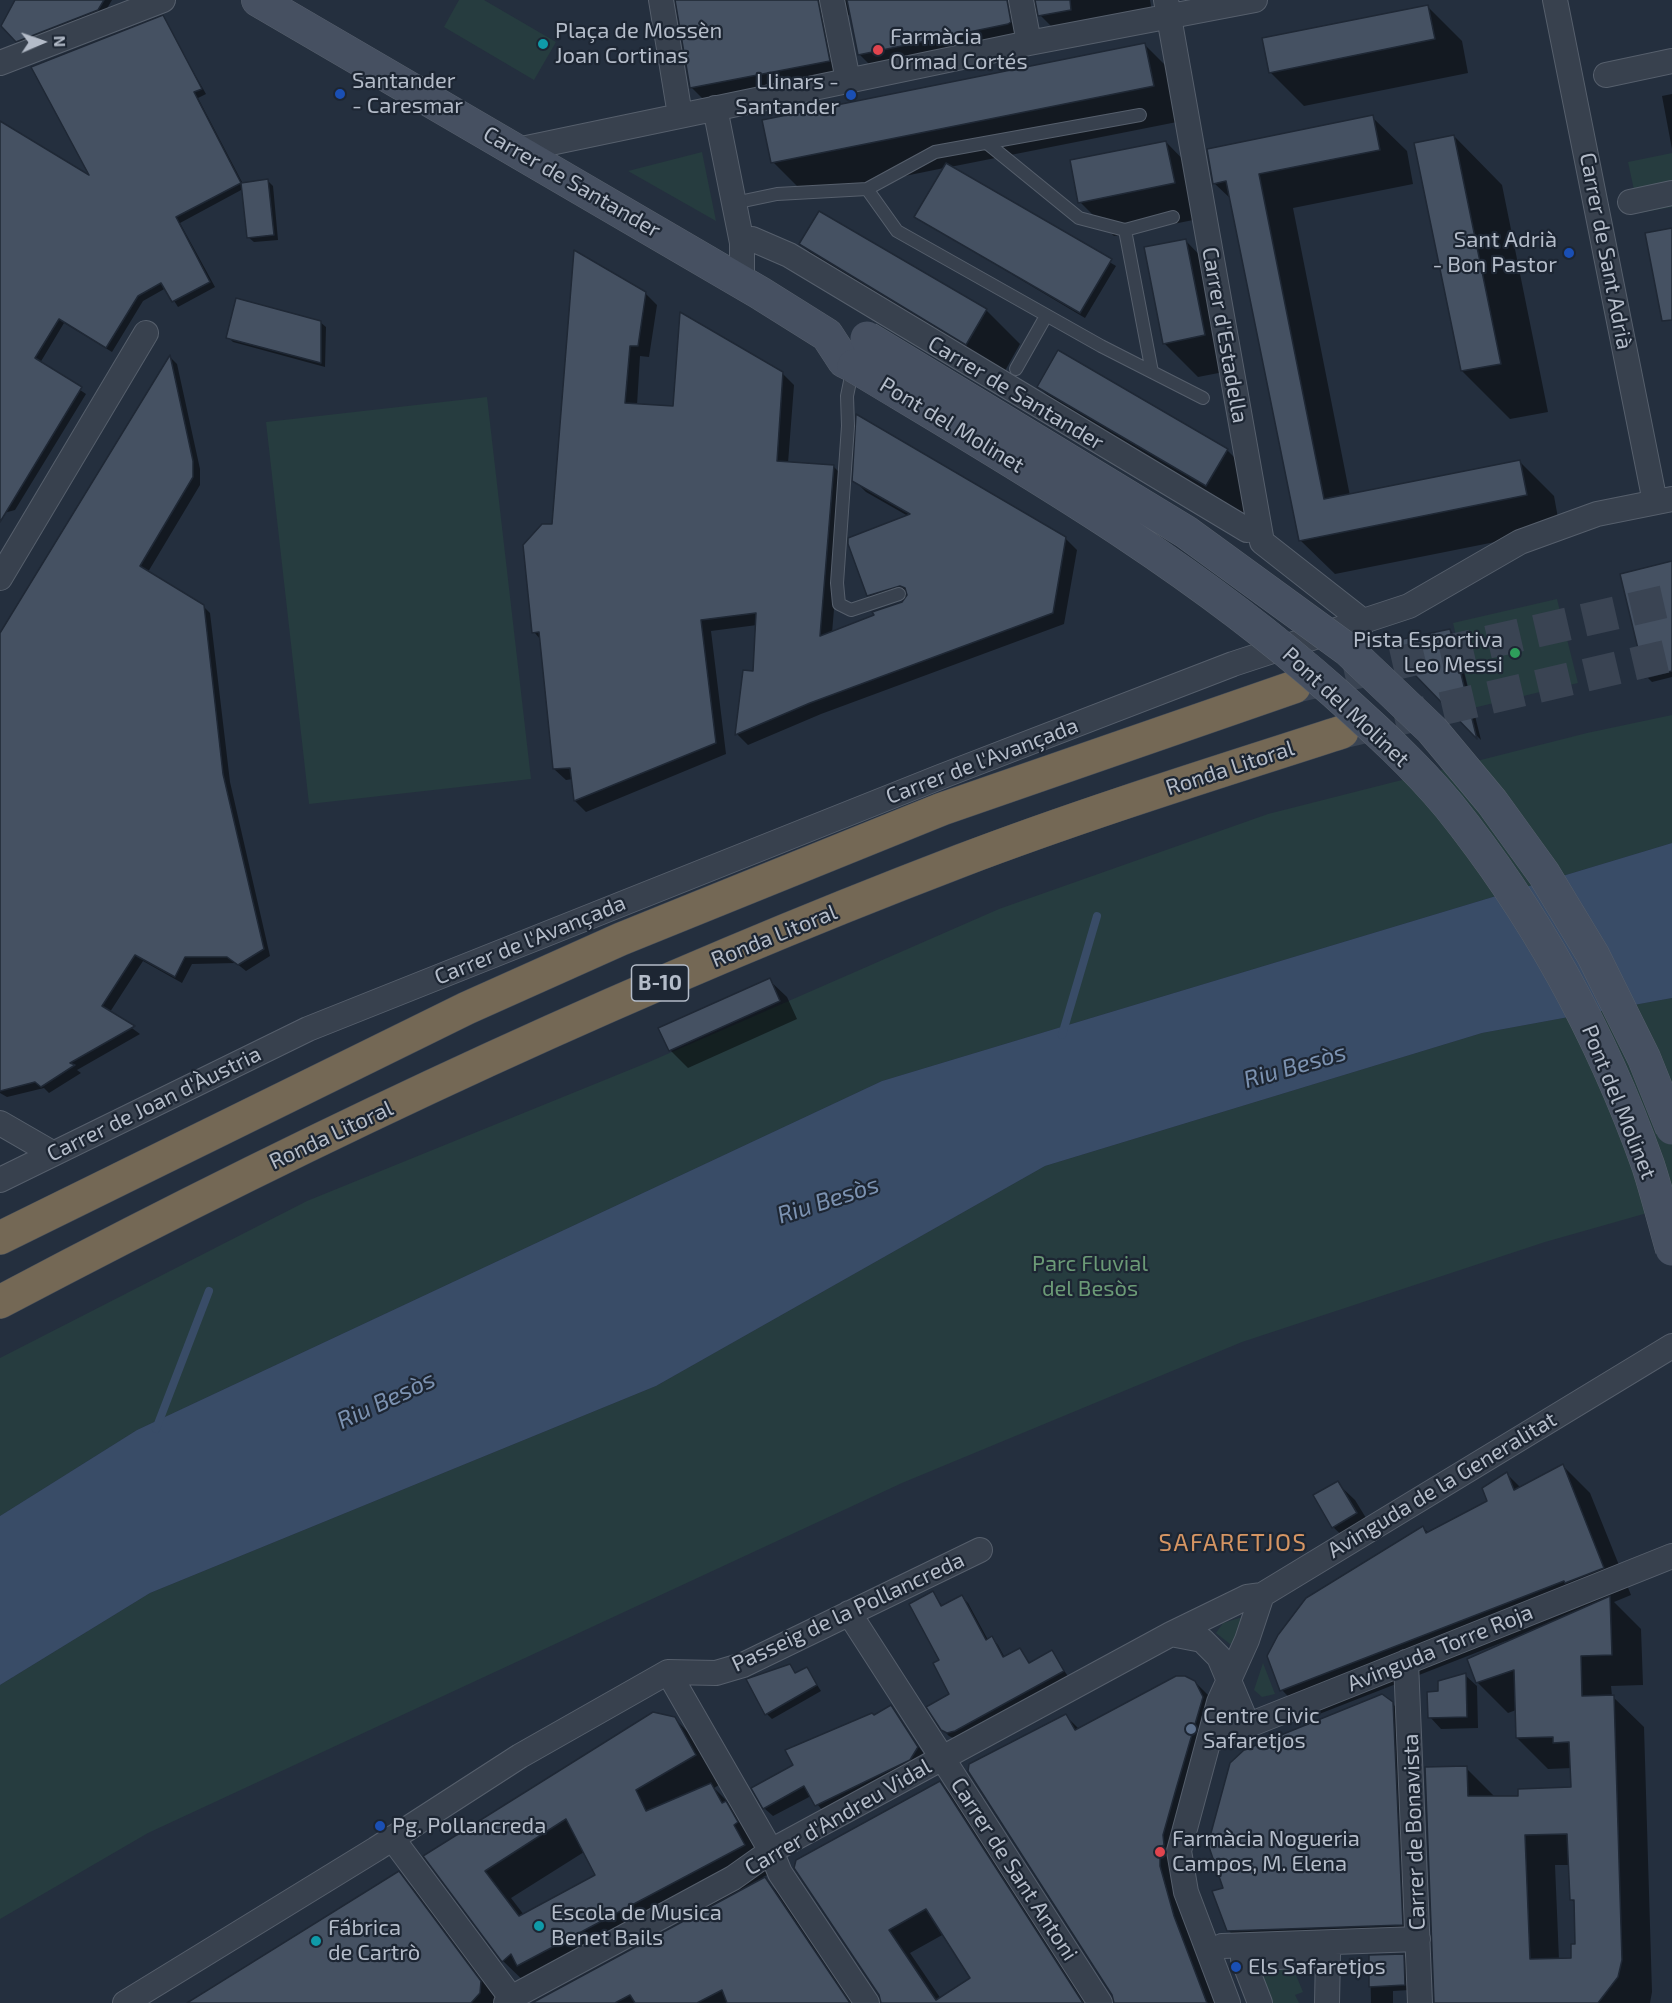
<!DOCTYPE html>
<html>
<head>
<meta charset="utf-8">
<style>
  body { margin:0 }
  #map { position:relative; width:1672px; height:2003px; overflow:hidden; background:#242f3e; font-family:"Exo 2",sans-serif }
  canvas { display:block }
  .north { position:absolute; left:12px; top:12px; width:60px; height:60px; -webkit-text-stroke:4px #1d2633; paint-order:stroke; rotate:88deg; font-size:16px; font-weight:700; line-height:24px; text-align:center; color:#b4bcc9 }
  .north::after { content:''; display:block; margin:auto; width:21px; height:27px; background:#b4bcc9; clip-path:polygon(50% 0,100% 100%,50% 72%,0 100%) }
</style>
</head>
<body>
<div id="map">
<canvas width="1672" height="2003"></canvas>
<div class="north">N</div>
</div>
<script>
const ctx = document.querySelector('canvas').getContext('2d');
ctx.lineJoin = 'round';
function fill(path, color) { ctx.fillStyle = color; ctx.fill(path, 'evenodd'); }
function stroke(path, color, width, dash) { ctx.strokeStyle = color; ctx.lineWidth = width; ctx.lineCap = dash ? 'butt' : 'round'; ctx.setLineDash(dash || []); ctx.stroke(path); }
function write(font, color, halo, rows, align = 'center') {
  ctx.font = font + ' "Exo 2",sans-serif'; ctx.lineWidth = 4.5; ctx.setLineDash([]); ctx.textBaseline = 'middle'; ctx.strokeStyle = halo; ctx.fillStyle = color; for (const [text, x, y, turn = 0] of rows) {
    ctx.save(); ctx.translate(x, y); ctx.rotate((+turn || 0) * Math.PI / 180); ctx.textAlign = isNaN(turn) ? turn : align; if (halo) ctx.strokeText(text, 0, 0); ctx.fillText(text, 0, 0); ctx.restore();
  }
}
fill(new Path2D(`
  M459 0H484L556 42 534 80 444 27Z
  M702 152 716 221 628 171Z
  M1672 153V207L1639 213 1628 162Z
  M487 397 531 779 309 804 266 422Z
  M1557 599 1578 683 1473 708 1453 623Z
  M1672 715V843L882 1081 137 1430 0 1516V1358L307 1201 649 1062 999 909 1268 814 1587 733Z
  M1672 998V1206L1545 1242 1242 1342 902 1483 148 1833 0 1919V1685L150 1593 656 1386 1045 1166 1482 1033Z
  M1246 1616 1234 1643 1230 1644 1216 1633 1223 1623Z
  M1263 1663 1275 1694 1262 1697 1254 1690Z
  M1291 1963 1303 1992 1295 1995 1299 2003H1269L1258 1976Z`), '#263c3f');
fill(new Path2D(`
  M1672 843V998L1482 1033 1045 1166 656 1386 150 1593 0 1685V1516L137 1430 882 1081Z`), '#394c67');
fill(new Path2D(`
  M17 0H112L103 15 23 46 3 26Z
  M675 0H1150L1154 22 1065 40 1039 14 1032 21 1035 47 884 79 859 54 851 13 843 20 854 85 716 112 691 87Z
  M1427 6 1462 41 1468 73 1304 106 1270 72Z
  M162 17 206 94 198 98 243 184 268 181 273 186 278 240 254 242 248 237 243 189 180 223 215 287 178 307 166 288 143 301 112 352 64 323 40 363 86 394 15 510 0 514V123L93 180Z
  M1145 45 1179 79 1187 120 950 167 1116 266 1085 318 916 217 944 168 807 196 773 162Z
  M1672 94V149L1662 96Z
  M1372 117 1407 151 1413 184 1293 208 1350 496 1520 462 1554 496 1560 529 1335 574 1300 540 1232 200 1214 183Z
  M1454 136 1502 185 1548 412 1510 419 1462 371Z
  M1166 142 1200 177 1208 217 1114 236 1080 202Z
  M1185 240 1219 275 1239 369 1198 377 1164 343Z
  M801 244 986 310 1020 344 1001 378 835 278Z
  M645 293 657 305 649 357 640 356 637 405 675 408 782 373 794 385 788 463 834 467 845 478 832 633 902 603 906 598 879 607 868 595 908 516 866 492 854 480 1065 538 1077 550 1064 624 821 714 748 745 737 734 754 673 757 625 711 631 726 754 586 812 575 801 573 779 566 780 554 769 541 640 534 632 553 525Z
  M320 322 326 327 325 367 233 342 228 337Z
  M171 358 177 364 200 469V485L148 572 203 606 210 613 230 782 270 956 246 971 236 963 192 964 182 983 143 961 110 1012 140 1034 77 1070 81 1073 49 1093 44 1088 7 1097 0 1093V636Z
  M1039 387 1227 450 1261 484 1240 519 1073 421Z
  M1672 563V677L1652 682 1647 677Z
  M1450 630 1455 636 1481 740 1387 644Z
  M769 980 787 997 797 1019 688 1068 670 1050Z
  M1563 1466 1590 1493 1631 1595 1614 1602 1641 1629 1643 1685 1611 1686 1612 1696 1644 1727 1652 1992 1650 2003H1436L1466 1768 1496 1798H1519L1572 1788V1768L1548 1769 1517 1738 1516 1710 1508 1713 1477 1682 1507 1643 1506 1641 1309 1718 1282 1690 1423 1528 1429 1533 1489 1501 1507 1474 1521 1488ZM1555 1865H1570L1571 1899 1576 1904 1577 1946 1573 1959 1559 1960Z
  M1337 1483 1355 1500 1374 1531 1351 1544 1333 1527Z
  M933 1593 943 1607 962 1597 968 1603 988 1640 992 1638 998 1645 1005 1658 1020 1650 1030 1664 1052 1652 1069 1678 955 1739 949 1736 942 1729 951 1695 941 1660Z
  M789 1665 796 1674 807 1669 821 1691 772 1719 767 1714Z
  M1465 1675 1477 1686 1478 1728 1441 1729 1430 1717 1440 1693Z
  M1185 1677 1197 1684 1220 1707 1185 1859 1220 2003H1116L1066 1716 1080 1730Z
  M1392 1703 1417 1728 1426 1949 1253 1955 1228 1930 1225 1889Z
  M891 1706 926 1757 825 1814 811 1796 773 1816 764 1808 795 1766Z
  M674 1718 702 1746 722 1783 714 1788 738 1812 771 1873 763 1877 787 1902 856 2003H544L688 1920 687 1917 546 1993 531 1988 503 1961 425 1856ZM584 1852 597 1876 524 1915 511 1898Z
  M939 1782 962 1805 1090 2003H883L881 1813ZM944 1934 972 1979 941 1999 910 1953Z
  M398 1873 428 1903 503 2003H190Z
  M1403 1955 1408 1961 1410 1990 1393 1991V2003H1371L1370 1956Z`), '#0007');
stroke(new Path2D(`
  M1062 1035 1097 916
  M156 1429 209 1291`), '#394c67', 8);
const building = new Path2D(`
  M15 0H104L98 10 16 42 1 26Z
  M675 0H818L830 61 690 88Z
  M847 0H1007L1011 22 1008 24 858 55Z
  M1035 0H1070L1071 10 1038 16Z
  M1428 5 1435 39 1269 73 1262 38Z
  M163 15 202 89 194 92 241 183 176 217 210 282 172 302 161 283 138 296 106 348 59 319 35 358 82 387 0 522V121L89 175 31 67Z
  M1145 43 1154 86 771 163 762 120Z
  M1373 115 1380 150 1259 174 1324 499 1520 460 1527 495 1299 541 1226 181 1213 184 1207 149Z
  M1454 135 1501 364 1461 371 1414 143Z
  M1166 141 1175 183 1078 203 1070 160Z
  M946 163 1112 259 1080 313 914 217Z
  M268 179 274 235 247 238 241 183Z
  M819 211 987 309 966 345 799 244Z
  M1672 228V320L1662 321 1645 233Z
  M1186 239 1205 335 1163 344 1144 247Z
  M574 250 646 292 638 346H630L625 403 673 406 680 312 783 372 777 461 834 465 820 636 874 615 872 612 902 602 907 595 905 588 900 586 867 596 848 544V538L910 514 852 481 856 414 1066 537 1053 613 810 703 735 735 743 670 753 671 756 613 701 620 716 743 574 801 570 768 553 769 539 632 532 633 523 545 542 524H552Z
  M236 298 321 321V363L226 338Z
  M1058 350 1228 449 1206 486 1037 387Z
  M170 355 193 461V477L140 566 204 605 223 774 264 949 238 965 227 957H185L175 977 135 955 102 1006 135 1026 70 1063 75 1065 41 1087 35 1082 0 1091V633Z
  M1672 561V671L1645 678 1620 574Z
  M1450 629 1477 739 1384 643Z
  M770 978 780 1001 669 1051 658 1028Z
  M1563 1464 1604 1568 1565 1583 1564 1581 1280 1691 1267 1656 1278 1635 1306 1598 1423 1526 1426 1533 1487 1501 1482 1488 1507 1472 1514 1490Z
  M1338 1481 1357 1513 1332 1528 1313 1495Z
  M933 1591 941 1606 962 1595 986 1640 992 1636 1003 1657 1020 1648 1029 1663 1052 1650 1064 1671 955 1731 947 1733 941 1730 926 1707 949 1694 933 1663 939 1660 909 1604Z
  M1610 1596 1612 1655 1581 1656 1582 1696 1614 1695 1622 1960 1618 1977 1598 2003H1434L1425 1767 1467 1766 1468 1796H1518V1789L1571 1787 1569 1742 1553 1743V1737L1516 1738 1514 1670 1476 1683 1467 1659ZM1567 1834 1570 1900H1574L1575 1944H1571V1958L1530 1959 1525 1835Z
  M790 1664 795 1673 807 1667 817 1685 765 1715 746 1679Z
  M1466 1673 1467 1717 1428 1718 1427 1692 1438 1691V1681Z
  M1176 1676H1185L1195 1681 1203 1697 1176 1789 1163 1835 1164 1845 1160 1847V1866L1174 1916 1207 2003H1114L1112 1995 968 1771 969 1764 1066 1714 1075 1730Z
  M1382 1694 1393 1702 1403 1925 1227 1931 1212 1891 1223 1888 1208 1844 1230 1763 1244 1750Z
  M891 1705 918 1747 910 1760 815 1806 804 1786 763 1809 751 1788 793 1765 785 1750 872 1713 874 1715Z
  M653 1712 675 1717 696 1755 636 1790 646 1811 711 1783 722 1803 726 1801 738 1822 734 1825 745 1845 517 1966 511 1954 502 1962 423 1856ZM566 1819 595 1875 519 1916 485 1871Z
  M940 1781 1083 2003H881L879 1995 794 1868 796 1860ZM926 1909 970 1978 936 2000 889 1930Z
  M399 1871 481 1981 480 1993 471 2003H187Z
  M765 1877 850 2003H727L722 1990 697 2003H635L630 1995 615 2003H532Z
  M1404 1954 1405 1985 1369 1987V1955Z`);
fill(building, '#455162');
stroke(building, '#1f2835', 1.5);
stroke(new Path2D(`
  M1297 686 1672 600
  M1347 731 1672 655`), '#3a4453', 33, [33, 16]);
const lane = new Path2D(`
  M987 143 1079 218 1125 230 1173 217
  M867 189 897 231 1101 346 1203 398
  M734 203 777 194 867 189 935 152 1140 115
  M1125 230 1152 372
  M853 367 847 396 848 426 837 583 839 604 851 610 899 594
  M1016 369 1046 316`);
const street = new Path2D(`
  M661 0 680 115
  M832 0 848 80
  M1021 0 1029 43
  M1166 0 1262 542 1364 622
  M1555 0 1655 502
  M0 63 163 0
  M1606 75 1672 61
  M715 108 742 243V282
  M517 150 1029 43 1255 0
  M1630 202 1672 193
  M752 239 789 255 1247 530
  M0 578 146 333
  M0 1123 52 1153
  M0 1180 308 1029 940 777 1233 664 1409 606 1520 542 1597 514 1672 499
  M849 1613 1100 2003
  M1171 1634 1202 1640 1219 1657 1248 1726
  M1406 1662 1420 2003
  M668 1672 771 1851 780 1873 867 2003
  M1209 1741 1672 1556
  M392 1838 515 2003
  M1222 1946 1418 1939
  M125 2003 376 1849 520 1756 668 1672 716 1673 743 1665 980 1550
  M506 2003 511 1998 733 1878 771 1851 1171 1634 1247 1597 1262 1595
  M1228 2003 1186 1892 1179 1851 1219 1702 1247 1640 1262 1595 1672 1346
  M1260 2003 1243 1959 1328 1954 1327 2003`);
const secondary = new Path2D(`
  M258 0 760 293 827 335 844 361 854 366`);
const highway = new Path2D(`
  M0 1238 467 1008 621 939 942 809 1294 687
  M0 1302C311 1137 631 987 960 861 1086 813 1215 773 1342 732`);
stroke(lane, '#565f6c', 14);
stroke(street, '#565f6c', 26);
stroke(secondary, '#565f6c', 34);
stroke(highway, '#434c59', 34);
stroke(lane, '#38414e', 12);
stroke(street, '#38414e', 24);
stroke(secondary, '#465061', 33);
stroke(highway, '#746855', 33);
const secondaryBridge = new Path2D(`
  M867 338 1186 532 1348 650 1432 730 1492 802 1544 874 1593 955 1644 1058 1672 1128
  M854 366C1020 466 1188 562 1334 692 1374 728 1415 765 1449 806 1535 913 1602 1036 1648 1165 1657 1193 1664 1221 1672 1249`);
stroke(secondaryBridge, '#565f6c', 34, []);
stroke(secondaryBridge, '#465061', 33);
for (const [x, y, r, color] of [
  [543,44,6,"#0f9aa8"],
  [878,50,6,"#e0444e"],
  [340,94,6,"#1a4fb4"],
  [851,95,6,"#1a4fb4"],
  [1569,253,6,"#1a4fb4"],
  [1515,653,6,"#2e9e5b"],
  [1191,1729,6,"#5c6f8a"],
  [380,1826,6,"#1a4fb4"],
  [1160,1852,6,"#e0444e"],
  [539,1926,6,"#0f9aa8"],
  [316,1941,6,"#0f9aa8"],
  [1236,1967,6,"#1a4fb4"]
]) { const dot = new Path2D(); dot.arc(x, y, r, 0, 2 * Math.PI); ctx.fillStyle = color; ctx.fill(dot); stroke(dot, '#1d2633', 2); }
for (const [x, y, w] of [
  [660,983,57]
]) { const box = new Path2D(); box.roundRect(x - w / 2, y - 18, w, 36, 4.5); ctx.fillStyle = '#1d2633'; ctx.fill(box); stroke(box, '#b4bcc9', 1.5); }
write('bold 21px', '#b4bcc9', null, [
  ["B-10",660,983]
]);
write('22px', '#b4bcc9', '#1d2633', [
  ["Plaça de Mossèn",555,31],
  ["Joan Cortinas",555,56],
  ["Farmàcia",890,37],
  ["Ormad Cortés",890,62],
  ["Santander",352,81],
  ["- Caresmar",352,106],
  ["Llinars -",839,82,"right"],
  ["Santander",839,107,"right"],
  ["Sant Adrià",1557,240,"right"],
  ["- Bon Pastor",1557,265,"right"],
  ["Pista Esportiva",1503,640,"right"],
  ["Leo Messi",1503,665,"right"],
  ["Centre Civic",1203,1716],
  ["Safaretjos",1203,1741],
  ["Pg. Pollancreda",392,1826],
  ["Farmàcia Nogueria",1172,1839],
  ["Campos, M. Elena",1172,1864],
  ["Escola de Musica",551,1913],
  ["Benet Bails",551,1938],
  ["Fábrica",328,1928],
  ["de Cartrò",328,1953],
  ["Els Safaretjos",1248,1967]
], 'left');
write('22px', '#b4bcc9', '#1d2633', [
  ["Carrer de Santander",572,182,30],
  ["Carrer de Sant Adrià",1606,251,79],
  ["Carrer d'Estadella",1225,335,80],
  ["Carrer de Santander",1016,393,31],
  ["Pont del Molinet",952,425,31],
  ["Pont del Molinet",1346,707,43],
  ["Carrer de l'Avançada",982,761,-21],
  ["Ronda Litoral",1230,768,-18],
  ["Ronda Litoral",774,936,-22],
  ["Carrer de l'Avançada",530,940,-22],
  ["Pont del Molinet",1619,1102,68],
  ["Carrer de Joan d'Àustria",154,1104,-26],
  ["Ronda Litoral",331,1135,-25],
  ["Avinguda de la Generalitat",1442,1485,-31],
  ["Passeig de la Pollancreda",848,1612,-25],
  ["Avinguda Torre Roja",1440,1648,-22],
  ["Carrer d'Andreu Vidal",838,1817,-30],
  ["Carrer de Bonavista",1414,1832,-92],
  ["Carrer de Sant Antoni",1014,1869,57]
]);
write('22px', '#6b9a76', '#1d2633', [
  ["Parc Fluvial",1090,1264],
  ["del Besòs",1090,1289]
]);
write('italic 24px', '#7c92b1', '#1d2633', [
  ["Riu Besòs",1295,1066,-16],
  ["Riu Besòs",828,1200,-18],
  ["Riu Besòs",386,1400,-25]
]);
ctx.letterSpacing = '1.5px';
write('24px', '#d59563', '#1d2633', [
  ["SAFARETJOS",1233,1543]
]);
ctx.letterSpacing = '0px';
</script>
</body>
</html>
